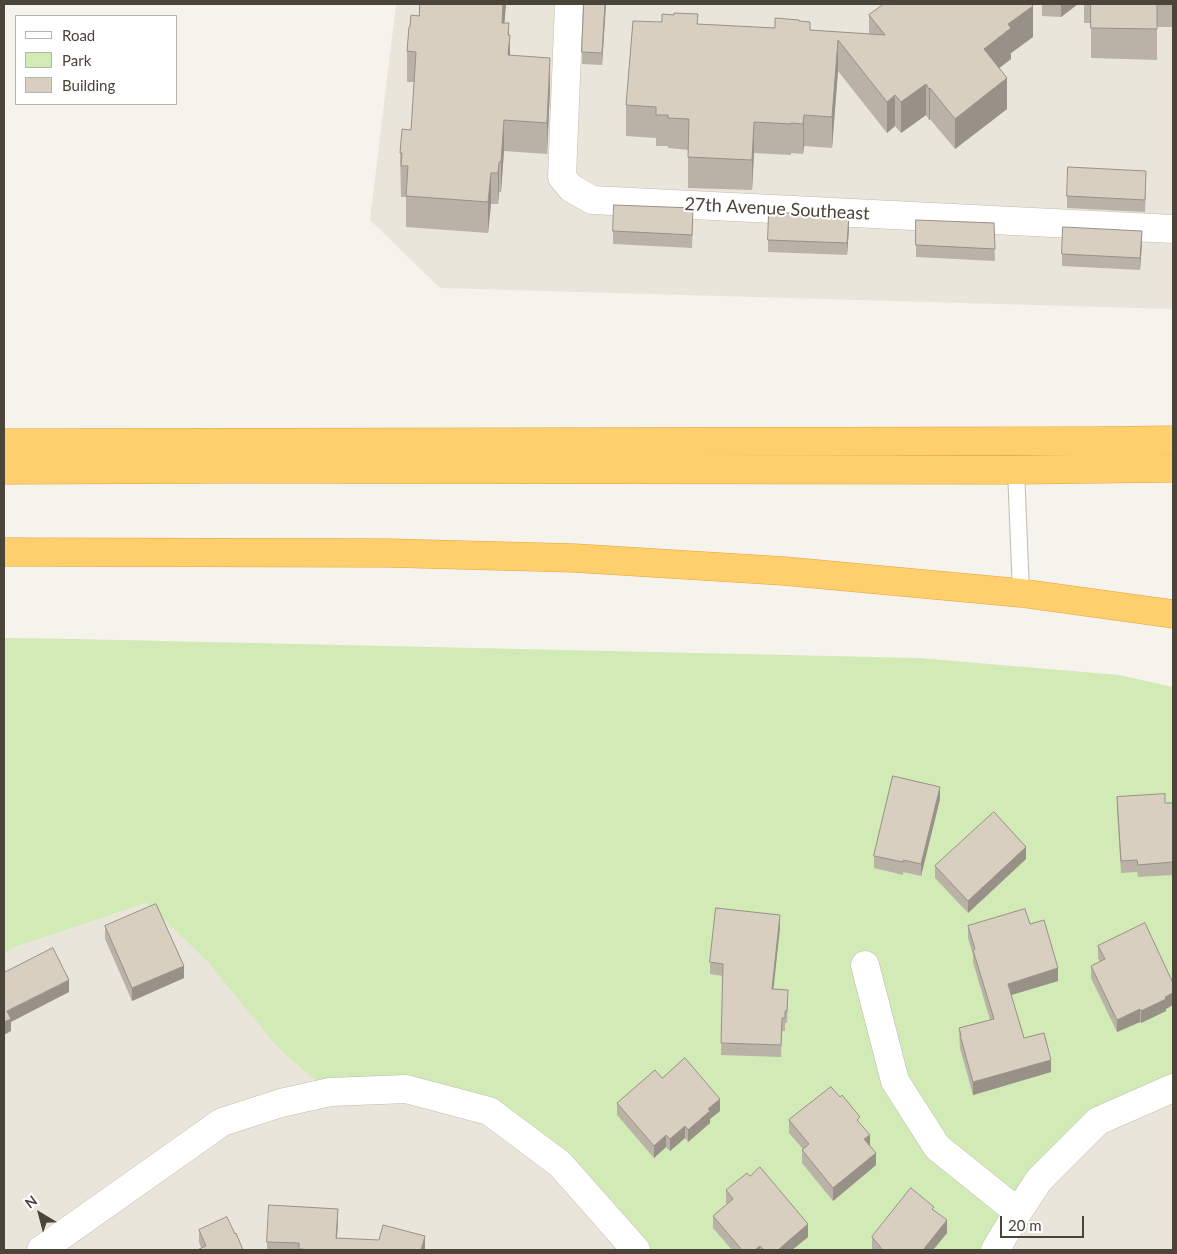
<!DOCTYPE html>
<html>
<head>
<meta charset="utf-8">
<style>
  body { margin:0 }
  #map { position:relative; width:1177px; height:1254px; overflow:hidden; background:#f6f3ec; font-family:Lato,sans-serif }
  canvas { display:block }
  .frame { position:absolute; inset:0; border:5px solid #4b4439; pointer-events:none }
  .legend { position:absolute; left:15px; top:15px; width:162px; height:90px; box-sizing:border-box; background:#fff; border:1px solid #b7b4b0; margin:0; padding:6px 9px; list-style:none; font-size:15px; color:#4b4439 }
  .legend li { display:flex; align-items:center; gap:10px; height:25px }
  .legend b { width:25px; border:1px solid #b7b4b0 }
  .north { position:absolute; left:15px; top:1189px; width:50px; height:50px; -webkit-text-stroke:4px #fff; paint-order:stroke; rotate:323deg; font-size:14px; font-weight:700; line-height:20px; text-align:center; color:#4b4439 }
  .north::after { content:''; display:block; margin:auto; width:18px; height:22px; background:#4b4439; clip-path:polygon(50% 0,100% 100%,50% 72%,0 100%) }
  .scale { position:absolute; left:1000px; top:1216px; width:84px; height:22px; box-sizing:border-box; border:2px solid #4b4439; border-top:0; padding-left:6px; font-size:15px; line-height:18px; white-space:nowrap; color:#4b4439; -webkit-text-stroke:4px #fff; paint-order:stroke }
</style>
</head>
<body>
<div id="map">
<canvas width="1177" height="1254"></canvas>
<div class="frame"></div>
<ul class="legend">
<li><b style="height:6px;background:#fff"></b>Road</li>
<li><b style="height:14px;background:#d2eab5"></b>Park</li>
<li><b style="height:14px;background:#d8cfc1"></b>Building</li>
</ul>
<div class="north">N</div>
<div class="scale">20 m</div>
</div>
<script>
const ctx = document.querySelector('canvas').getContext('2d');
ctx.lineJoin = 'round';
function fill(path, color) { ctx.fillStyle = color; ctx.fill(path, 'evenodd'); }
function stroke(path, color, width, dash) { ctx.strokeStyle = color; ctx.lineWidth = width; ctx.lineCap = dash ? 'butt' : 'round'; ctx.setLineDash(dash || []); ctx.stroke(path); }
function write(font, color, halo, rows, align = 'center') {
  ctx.font = font + ' Lato,sans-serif'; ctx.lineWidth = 4; ctx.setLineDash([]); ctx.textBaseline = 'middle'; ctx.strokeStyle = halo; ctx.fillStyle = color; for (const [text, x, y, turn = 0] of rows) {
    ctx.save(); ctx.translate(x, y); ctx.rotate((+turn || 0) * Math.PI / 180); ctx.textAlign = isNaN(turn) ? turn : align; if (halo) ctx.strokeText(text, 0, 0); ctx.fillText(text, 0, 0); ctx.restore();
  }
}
fill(new Path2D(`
  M396 4H1173V309L440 288 370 220Z
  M146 903 210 964 489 1111 632 1250H4V954L15 947Z
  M1173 1088V1250H995L1098 1121Z`), '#eae5da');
fill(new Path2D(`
  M4 638 75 639 919 658 1119 675 1173 687V1088L1098 1121 995 1250H634L489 1111 330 1092 279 1049 210 964 146 903 15 947 4 954Z`), '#d2eab5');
const service = new Path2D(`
  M1016 470 1021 593`);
const minor = new Path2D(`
  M569 4 562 177 571 188 592 200 1173 229
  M865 965 895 1081 937 1147 1018 1212
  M41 1250 222 1122 281 1103 330 1092 406 1089 489 1111 560 1164 636 1250
  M995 1250 1018 1212 1039 1180 1098 1121 1173 1088`);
const motorway = new Path2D(`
  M4 443 1096 441 1173 440
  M4 470 233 469 1016 470 1173 468
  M4 552 388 553 574 558 784 571 1021 593 1173 614`);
stroke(service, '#c2bbae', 18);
stroke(minor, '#c2bbae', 29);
stroke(motorway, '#e0a43c', 29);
stroke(service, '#fff', 16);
stroke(minor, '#fff', 28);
stroke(motorway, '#ffcf6e', 28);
fill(new Path2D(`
  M506 4 504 23 509 35 510 55 550 89 547 154 504 151 501 192H499L498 204H491L488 233 406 227V197H401L400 153 411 130 414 95V82H407V51L410 27 419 16Z
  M584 4H606L602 65 582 64Z
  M1042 4H1078L1061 17 1042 16Z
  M1084 4H1173V27H1157V60L1091 58V23H1084Z
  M891 5 1033 37 1011 53V59L999 68 1007 109 955 149 930 119 929 120 926 115 901 133 895 126 887 133 838 71 832 148 804 146 803 154 791 153V155L754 153 752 190 688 188V150L668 148V146H656V138L626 136V105L698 24 775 28 799 21 810 30 869 34V15Z
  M1146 183 1145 212 1067 208V196Z
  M916 220 994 223 995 261 916 257Z
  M693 221 692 248 613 244V231Z
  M849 228 847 255 768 252V240Z
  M1142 243 1140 270 1062 266V254Z
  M1117 797 1165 803H1173V875L1138 877 1137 872 1121 873 1117 810Z
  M940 799 921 876 903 872V875L874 868V856Z
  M1026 859 968 913 935 878V866Z
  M1030 924 1058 981 1011 995 1024 1038 1051 1072 973 1095 960 1048 959 1028 990 1020 973 962V955L968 938V926Z
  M105 926 184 978 132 1001 105 939Z
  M780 928 773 989 788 1002 787 1023H785V1031H782L781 1057 721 1055 723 976 710 974V962Z
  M1098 946 1166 1009V1011L1141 1023 1140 1022 1117 1032 1091 978V966L1100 962 1098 958Z
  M662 1078 720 1111 710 1119V1123L688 1142 685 1138 670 1151 666 1147 654 1158 617 1115V1103Z
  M789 1120 860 1124 870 1145 876 1165 833 1201 802 1163V1150L803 1149 789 1133Z
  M726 1190 808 1237 792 1250H732L713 1228V1216L727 1204 726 1203Z
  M934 1210 947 1233 933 1250H873L872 1249V1237Z
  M338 1222 337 1238 425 1248 424 1250H267V1242Z
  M199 1230 235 1234 201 1248 199 1242Z`), '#bab2a6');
fill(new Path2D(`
  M503 4H506L502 54V23Z
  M605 4H606L602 65V53Z
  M1061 4H1078L1061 17Z
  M1033 6V37L1011 53V59L984 80V49L1008 24Z
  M509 23V47L510 35V66L508 86V35Z
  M838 40V71L832 148V117Z
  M550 58V89L547 154V123Z
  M1007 78V109L955 149V119Z
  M926 84V115L901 133V102Z
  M930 88V119L929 120V89Z
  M895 95V126L887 133V102Z
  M804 115V146L803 154V124Z
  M504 120V151L501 192V162Z
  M754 122V153L752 190V160Z
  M499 162V192L498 204V173Z
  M491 173V204L488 233V202Z
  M849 216V228L847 255V243Z
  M1142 231V243L1140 270V258Z
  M940 787V799L921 876V864Z
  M1026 847V859L968 913V901Z
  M780 915V928L772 1002V989Z
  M184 966V978L132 1001V988Z
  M1058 968V981L1008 996V984Z
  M69 980V992L11 1022V1031L4 1035V1022L7 1011Z
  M1173 993V1005L1166 1009V1011L1141 1023V1011Z
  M1140 1009V1022L1117 1032V1020Z
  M1051 1060V1072L973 1095V1082Z
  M5 1094V1106L4 1108V1095Z
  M720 1099V1111L710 1119V1123L688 1142V1130L708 1109Z
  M685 1126V1138L670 1151V1139Z
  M666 1135V1147L654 1158V1146Z
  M870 1135V1147L864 1139Z
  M876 1153V1165L833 1201V1188Z
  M338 1209V1222L336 1250V1238Z
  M947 1220V1233L933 1250H923Z
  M808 1224V1237L792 1250H778Z
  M425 1236V1248L424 1250H421Z
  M760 1246V1250H755Z`), '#979187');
const building = new Path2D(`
  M420 4H503L502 23H509L508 35H510L508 55 550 58 547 123 504 120 501 162H499L498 173H491L488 202 406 196 408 166H401L402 153H400L402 129 411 130 416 52 407 51 409 27H410L411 15 419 16Z
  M584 4H605L602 53 582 52Z
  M884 4H891V5L893 4H1031L1033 6 1008 24 1011 28 984 49 1007 78 955 119 930 88 929 89 926 84 901 102 895 95 887 102 838 40 832 117 804 115 803 124 791 123V124L754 122 752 160 688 157 689 119 668 118V115H656V107L626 105 633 21 662 22V14L674 15V13L698 14 697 24 775 28V18L799 20V21L810 22V30L885 35 869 15Z
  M1091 4H1157V29L1091 28Z
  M1068 167 1146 171 1145 200 1067 196Z
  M614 205 693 208 692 235 613 231Z
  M769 212 849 216 847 243 768 240Z
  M916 220 994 223 995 249 916 245Z
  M1063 227 1142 231 1140 258 1062 254Z
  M893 776 940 787 921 864 903 860V862L874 856Z
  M1165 794V803H1173V862L1138 865 1137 860 1121 861 1117 797Z
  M994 812 1026 847 968 901 935 866Z
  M156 904 184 966 132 988 105 926Z
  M716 908 780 915 772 989 788 990 787 1011H785V1018H782L781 1045 721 1043 723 964 710 962Z
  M1025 909 1030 924 1044 920 1058 968 1008 984 1024 1038 1044 1033 1051 1060 973 1082 960 1035H961L959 1028 994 1019 973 950 975 949 968 926Z
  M1145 923 1173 983V993L1165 997 1166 999 1141 1011 1140 1009 1117 1020 1091 966 1105 959 1098 946Z
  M53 948 69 980 7 1011 11 1019 4 1022V973Z
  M685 1058 720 1099 708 1109 710 1111 688 1130 685 1126 670 1139 666 1135 654 1146 617 1103 655 1070 662 1078Z
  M831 1087 840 1097 842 1095 860 1117 857 1120 870 1135 864 1139 876 1153 833 1188 802 1150 809 1144 789 1120Z
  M760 1167 808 1224 778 1250H764L760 1246 755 1250H742L713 1216 733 1199 726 1190 747 1173 750 1176Z
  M911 1188 934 1207 932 1209 947 1220 923 1250H883L872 1237Z
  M269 1205 338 1209 336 1238 379 1240 383 1225 425 1236 421 1250H315L299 1249V1243L267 1242Z
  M227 1217 235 1234 236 1233 243 1250H197L206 1246 199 1230Z`);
fill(building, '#d8cfc1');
stroke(building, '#979187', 1);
write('18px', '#4b4439', '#fff', [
  ["27th Avenue Southeast",777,209,3]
]);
</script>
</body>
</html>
